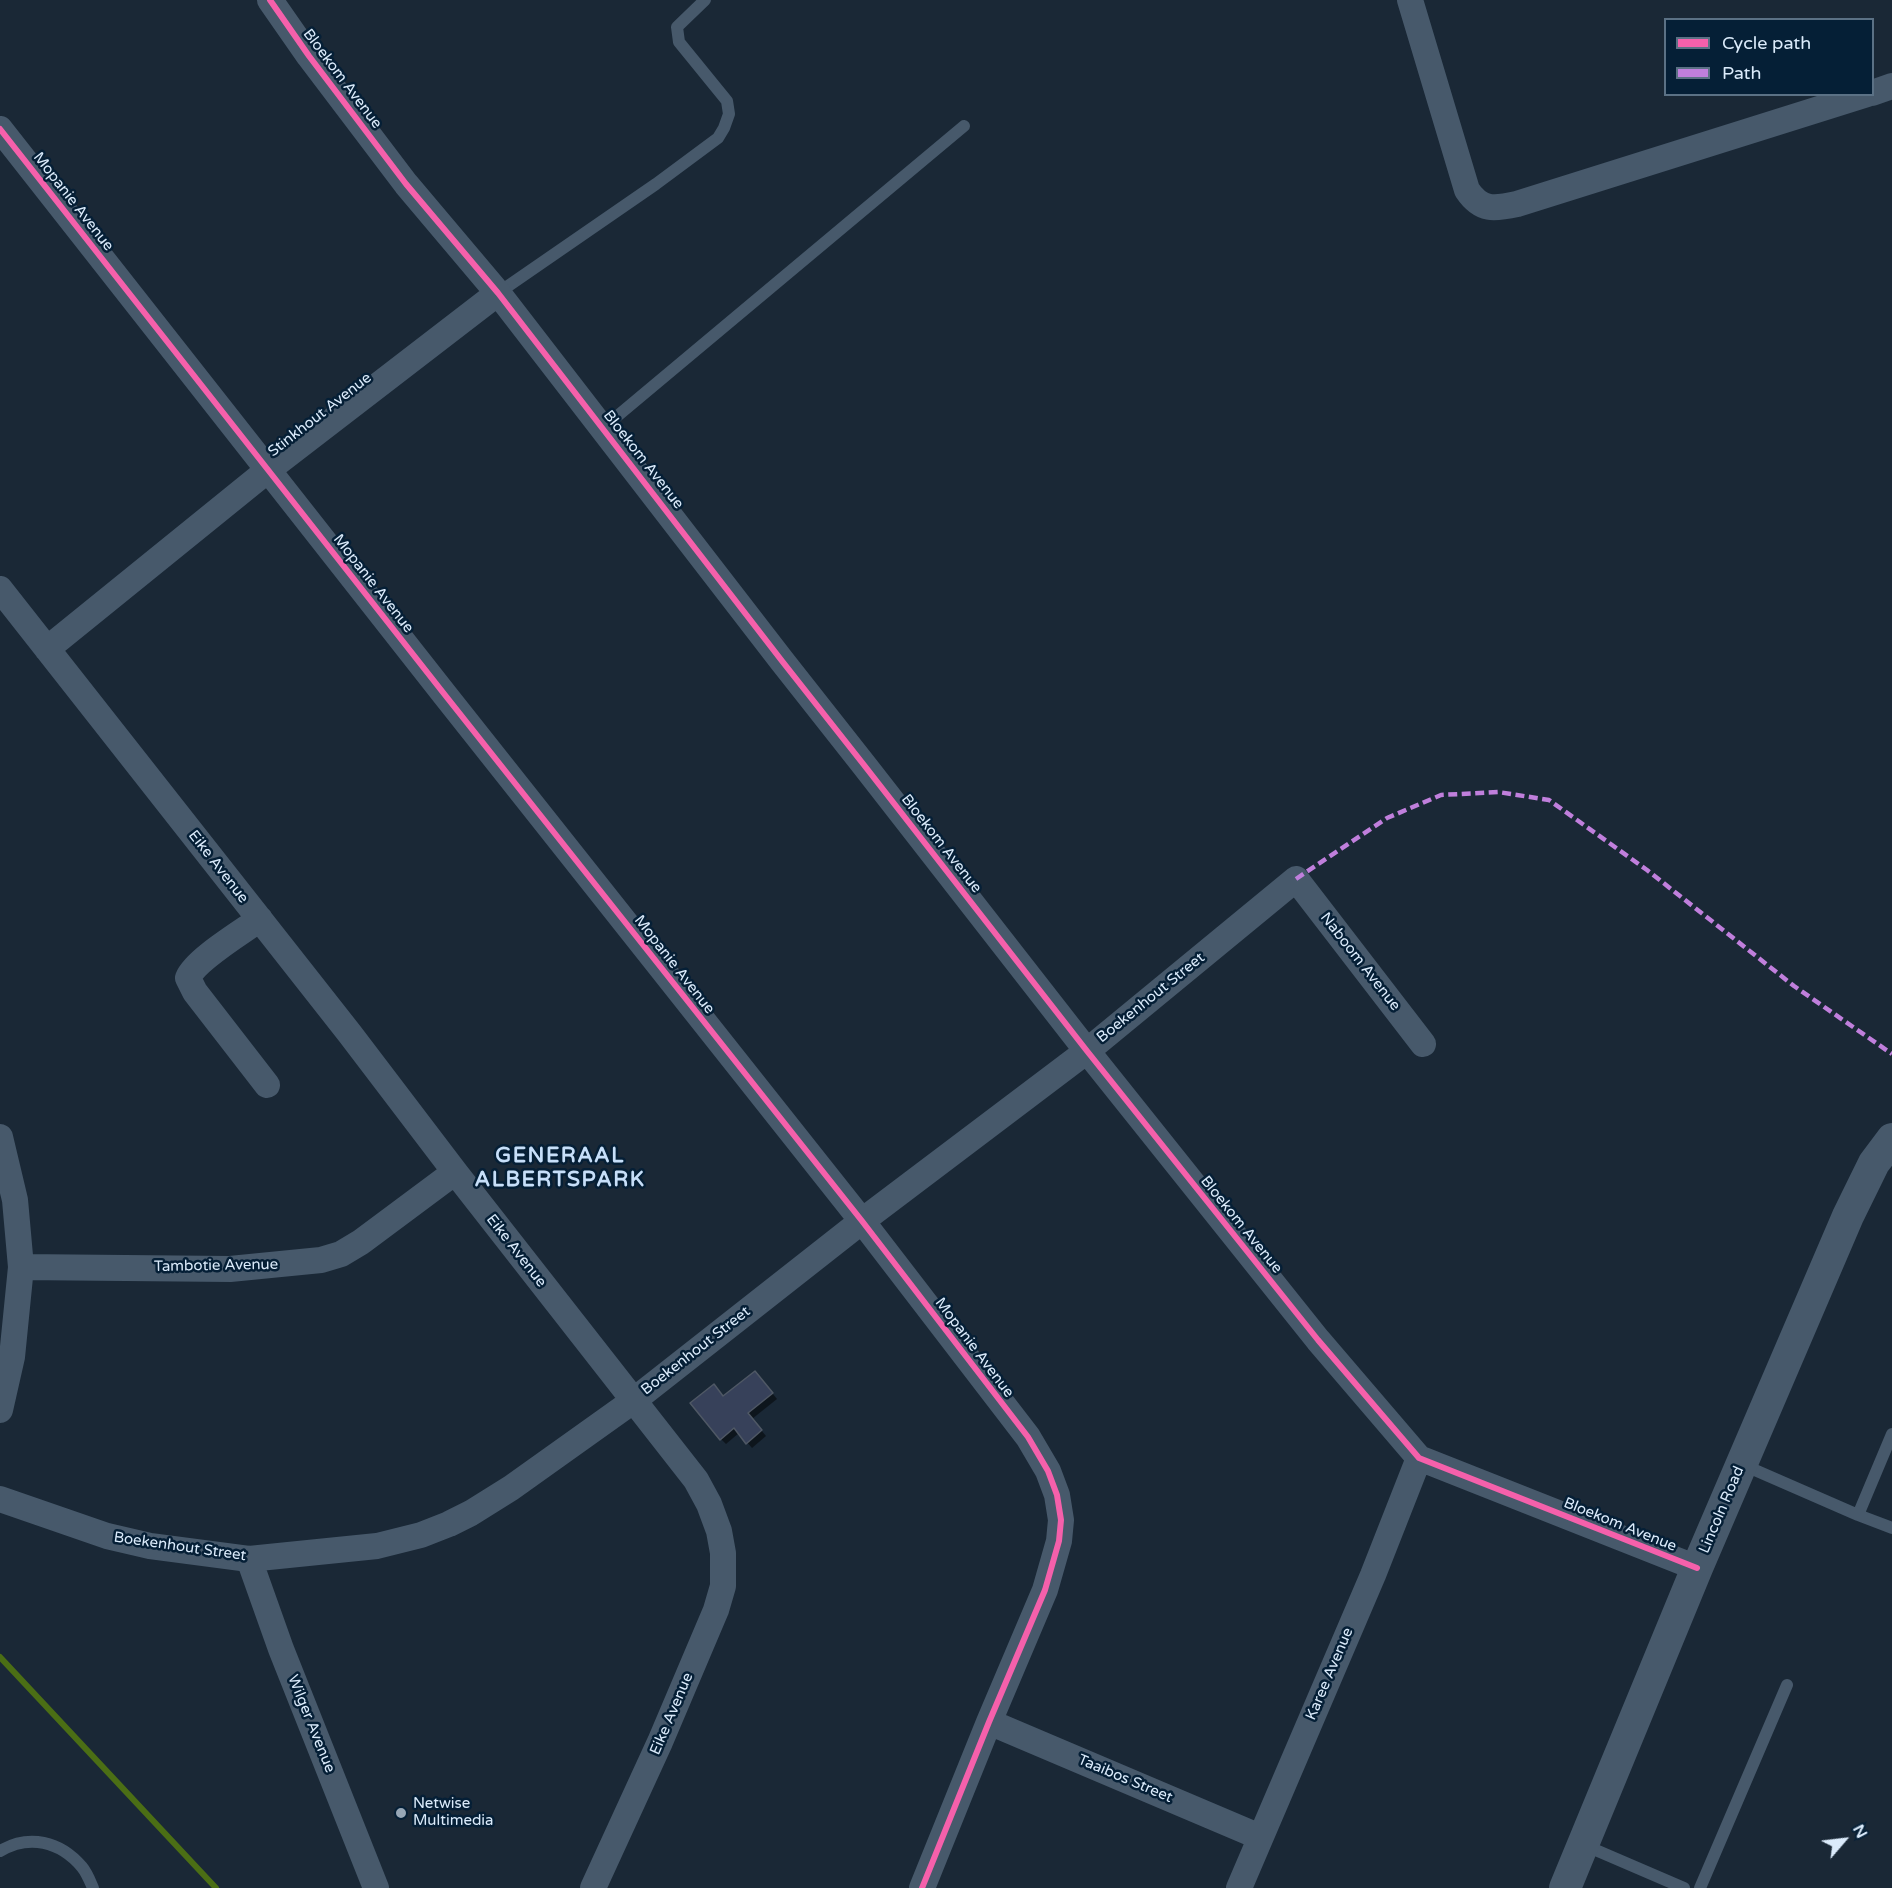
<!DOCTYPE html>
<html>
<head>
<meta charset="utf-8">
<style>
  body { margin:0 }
  #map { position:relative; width:1892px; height:1888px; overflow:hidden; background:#1a2836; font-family:"Varela Round",sans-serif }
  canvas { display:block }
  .legend { position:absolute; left:1664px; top:18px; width:210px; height:78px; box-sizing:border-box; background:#051f36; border:2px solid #5b7185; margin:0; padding:8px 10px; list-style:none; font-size:18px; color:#dbebfb }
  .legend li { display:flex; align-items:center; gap:12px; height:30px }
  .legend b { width:30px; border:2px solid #5b7185 }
  .north { position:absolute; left:1814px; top:1810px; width:60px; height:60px; -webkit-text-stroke:4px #051f36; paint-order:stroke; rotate:62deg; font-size:16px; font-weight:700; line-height:24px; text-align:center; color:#dbebfb }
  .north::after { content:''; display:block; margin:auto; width:21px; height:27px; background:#dbebfb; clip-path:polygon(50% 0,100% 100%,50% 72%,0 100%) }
</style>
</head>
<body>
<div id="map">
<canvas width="1892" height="1888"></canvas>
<ul class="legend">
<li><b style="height:8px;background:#f560ab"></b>Cycle path</li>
<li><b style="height:8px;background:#c07fdc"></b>Path</li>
</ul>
<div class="north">N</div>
</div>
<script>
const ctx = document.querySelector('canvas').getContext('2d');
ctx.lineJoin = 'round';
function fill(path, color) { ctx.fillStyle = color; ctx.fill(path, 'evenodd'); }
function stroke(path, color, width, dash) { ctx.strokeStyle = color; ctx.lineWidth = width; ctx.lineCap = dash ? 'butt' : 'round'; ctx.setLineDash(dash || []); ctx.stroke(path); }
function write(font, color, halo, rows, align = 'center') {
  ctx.font = font + ' "Varela Round",sans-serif'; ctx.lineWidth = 5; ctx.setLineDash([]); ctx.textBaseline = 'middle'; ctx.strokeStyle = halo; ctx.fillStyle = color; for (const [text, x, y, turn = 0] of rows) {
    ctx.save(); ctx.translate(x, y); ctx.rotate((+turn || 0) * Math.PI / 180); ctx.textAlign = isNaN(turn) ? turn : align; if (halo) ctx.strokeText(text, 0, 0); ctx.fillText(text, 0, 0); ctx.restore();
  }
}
fill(new Path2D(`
  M760 1378 777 1399 752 1419 766 1436 752 1448 739 1433 726 1444 721 1439 724 1397Z`), '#0007');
stroke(new Path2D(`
  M0 1657 216 1888`), '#4b6e15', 6);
const building = new Path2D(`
  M755 1371 773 1393 748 1413 762 1430 746 1444 734 1428 720 1440 690 1403 714 1384 723 1396Z`);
fill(building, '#37415a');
stroke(building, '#4f5865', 1.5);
stroke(new Path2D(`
  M498 293 656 184 718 138 724 128 729 114 727 101 679 42 677 27 705 0
  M603 428 964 126
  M1741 1464 1858 1515 1892 1528
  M1858 1515 1892 1434
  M1584 1845 1684 1888
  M0 1851C29 1834 60 1841 82 1867 87 1873 90 1881 93 1888
  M1700 1888 1787 1685`), '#47596b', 12);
stroke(new Path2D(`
  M270 0 309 56 406 184 498 293 782 661 864 765 1087 1051 1318 1340 1419 1458 1697 1568
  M1410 0 1467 190C1481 211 1494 209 1517 204L1867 94
  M1872 93 1892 86
  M0 129 445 695 862 1221 1028 1437 1048 1471 1057 1495 1061 1520 1059 1541 1045 1590 989 1722 922 1888
  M0 589 350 1034 455 1172 696 1480 709 1504 719 1531 723 1553V1586L716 1610 660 1742 593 1888
  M47 649 268 470 498 293
  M260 919C242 932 195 960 188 978L195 992 267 1085
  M0 1137 15 1200 21 1267 12 1357 0 1410
  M21 1267 230 1269 321 1260 341 1254 361 1242 455 1172
  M0 1499 107 1536 150 1546 249 1559 377 1546 421 1535 449 1524 471 1513 511 1488 633 1401 862 1221 1087 1051 1296 879 1423 1044
  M249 1559 281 1649 376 1888
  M989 1722 1260 1837
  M1239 1888 1373 1575 1419 1458`), '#47596b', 26);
stroke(new Path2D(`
  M1565 1888 1697 1568 1848 1216 1874 1163 1892 1139`), '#47596b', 32);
stroke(new Path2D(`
  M1296 879 1387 818 1441 795 1498 792 1549 800 1647 870 1794 986 1892 1054`), '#c07fdc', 4.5, [9, 4.5]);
stroke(new Path2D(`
  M270 0 309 56 406 184 498 293 782 661 864 765 1087 1051 1318 1340 1419 1458 1697 1568
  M0 129 445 695 862 1221 1028 1437 1048 1471 1057 1495 1061 1520 1059 1541 1045 1590 989 1722 922 1888`), '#f560ab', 6);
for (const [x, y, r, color] of [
  [401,1813,6,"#97a7b6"]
]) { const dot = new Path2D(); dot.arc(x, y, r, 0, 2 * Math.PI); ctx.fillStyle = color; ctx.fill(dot); stroke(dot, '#051f36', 2); }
write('15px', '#dbebfb', '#051f36', [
  ["Bloekom Avenue",342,79,53],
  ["Mopanie Avenue",73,202,52],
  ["Stinkhout Avenue",320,415,-38],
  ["Bloekom Avenue",643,460,52],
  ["Mopanie Avenue",373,584,52],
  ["Bloekom Avenue",941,844,52],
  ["Eike Avenue",218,867,52],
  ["Naboom Avenue",1360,962,52],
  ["Mopanie Avenue",674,965,52],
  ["Boekenhout Street",1151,998,-39],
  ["Bloekom Avenue",1241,1225,51],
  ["Eike Avenue",516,1251,52],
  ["Tambotie Avenue",216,1266,-1],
  ["Mopanie Avenue",974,1348,53],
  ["Boekenhout Street",696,1351,-38],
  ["Lincoln Road",1722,1510,-67],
  ["Bloekom Avenue",1620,1525,22],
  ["Boekenhout Street",180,1547,8],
  ["Karee Avenue",1330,1674,-67],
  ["Eike Avenue",672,1714,-67],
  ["Wilger Avenue",311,1724,68],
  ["Taaibos Street",1125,1779,23]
]);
write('15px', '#dbebfb', '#051f36', [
  ["Netwise",413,1804],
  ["Multimedia",413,1821]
], 'left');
ctx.letterSpacing = '1.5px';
write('bold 21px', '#c7dff9', '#051f36', [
  ["GENERAAL",560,1156],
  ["ALBERTSPARK",560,1180]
]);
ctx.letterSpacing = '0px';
</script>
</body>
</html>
